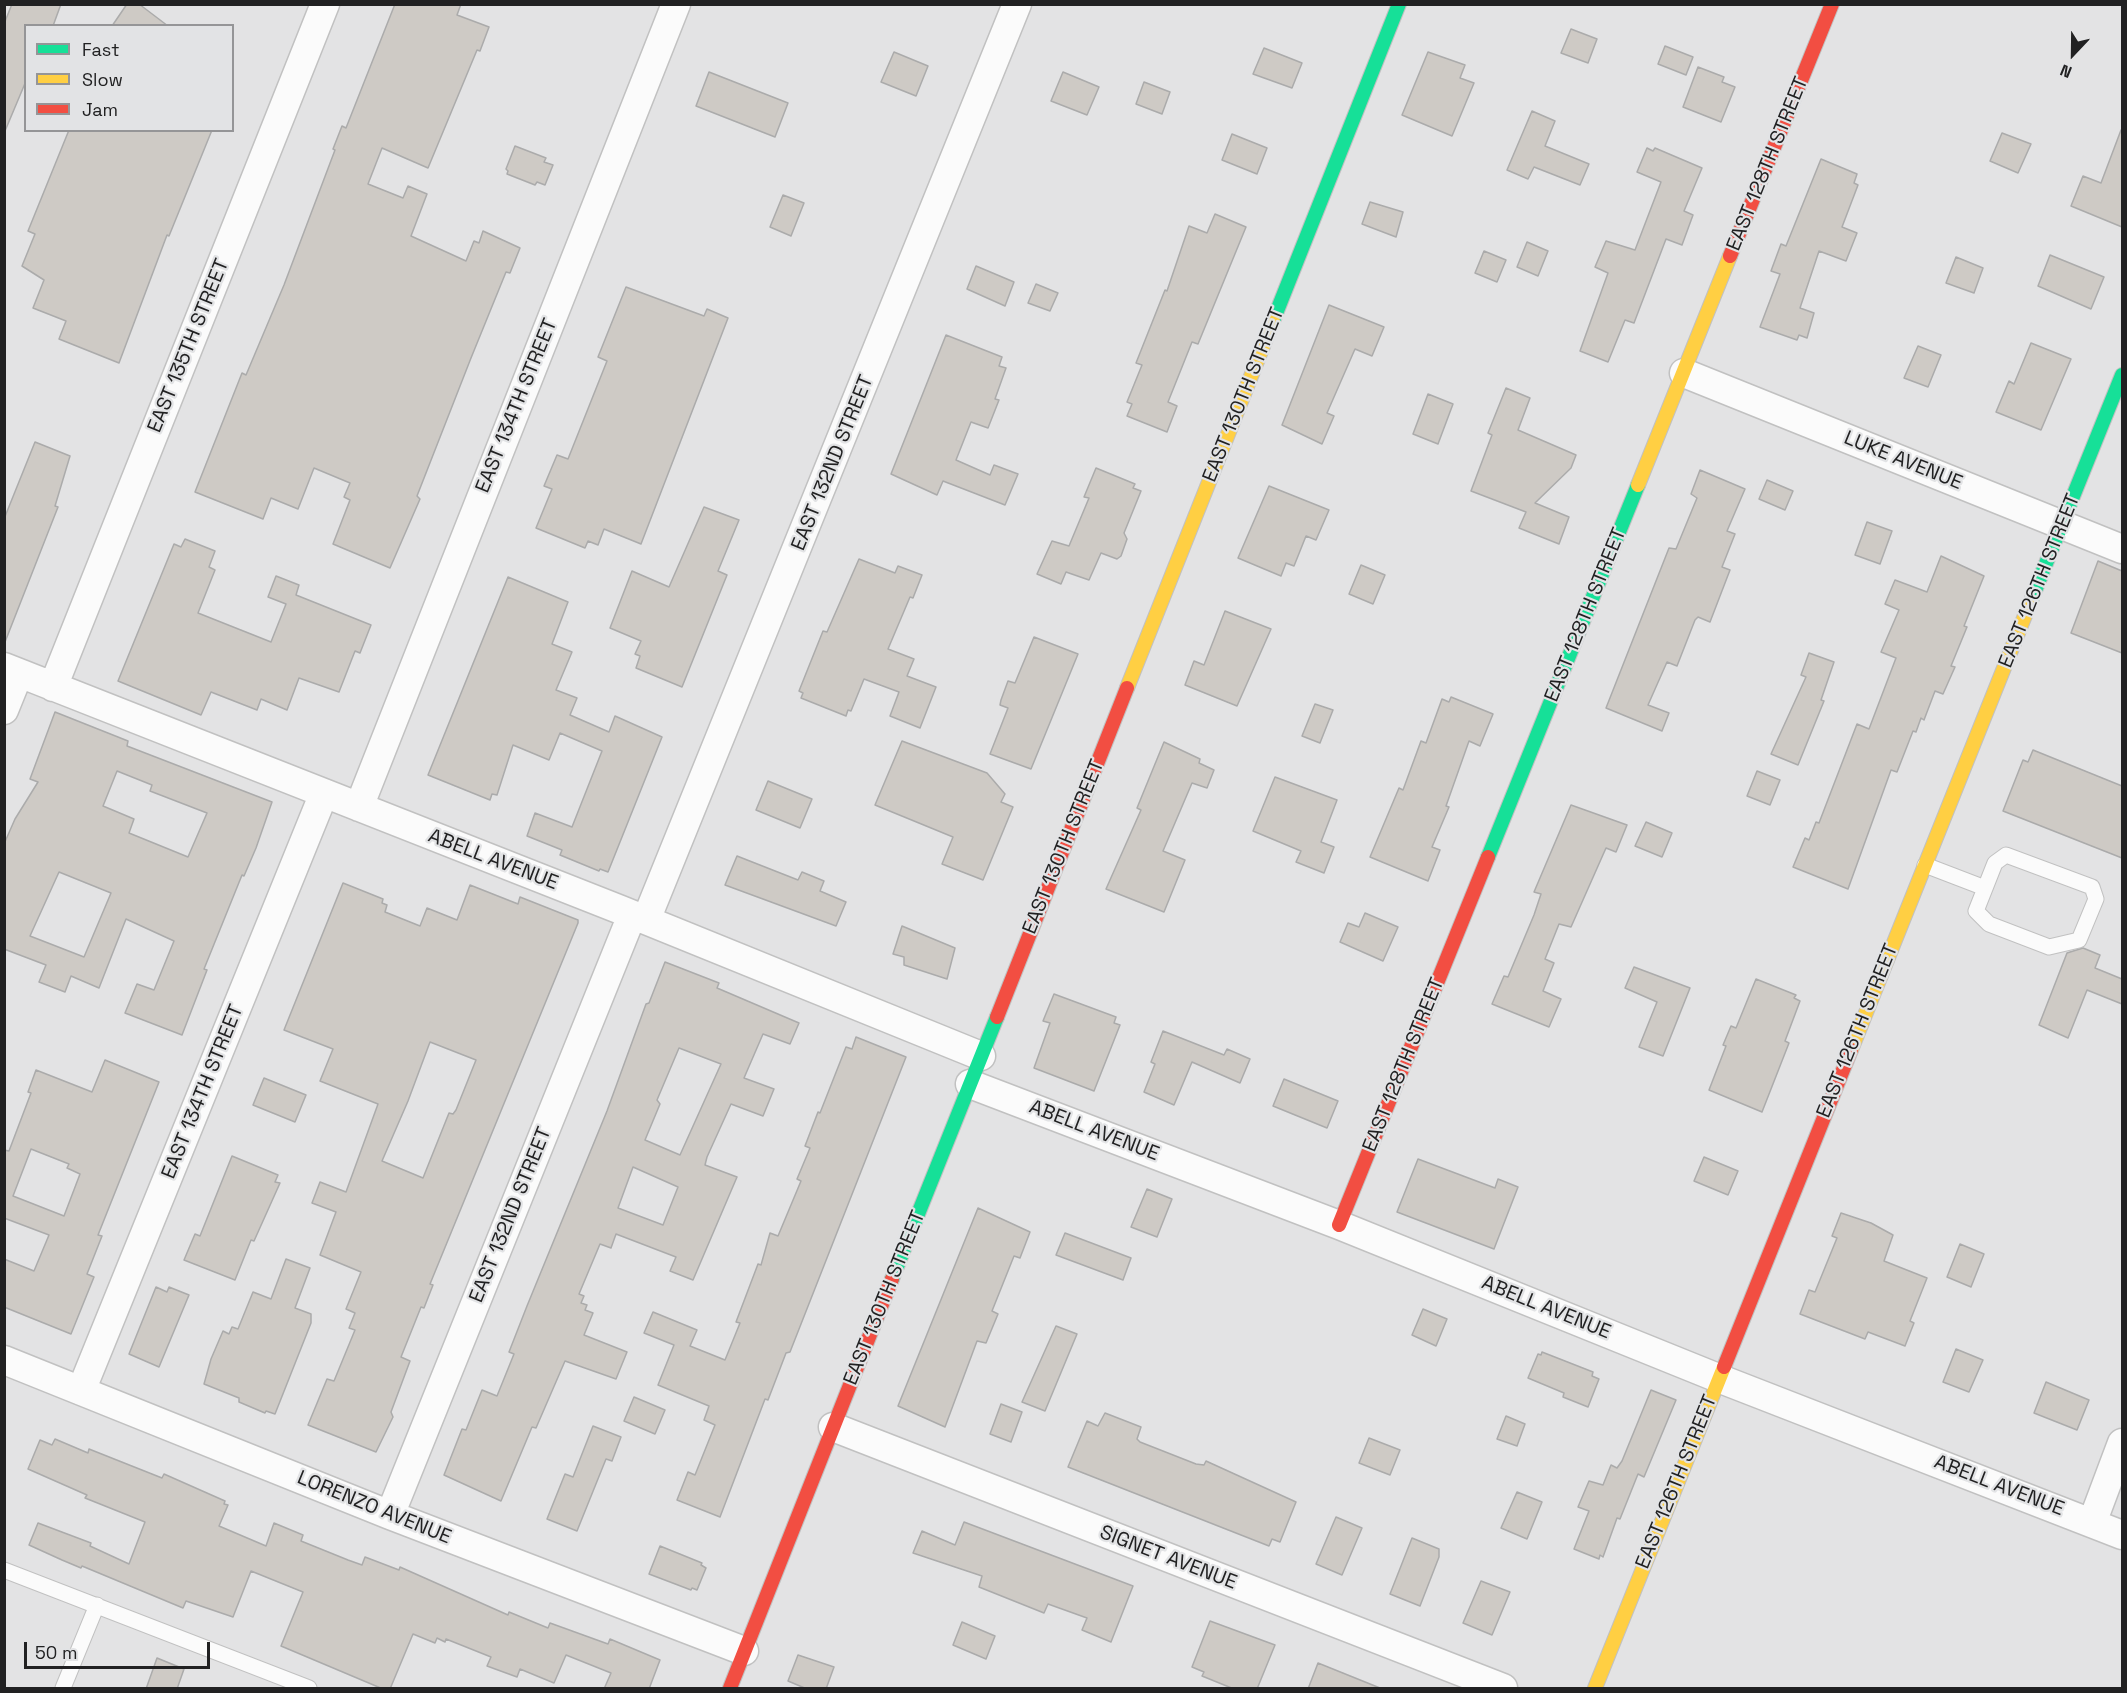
<!DOCTYPE html>
<html>
<head>
<meta charset="utf-8">
<style>
  body { margin:0 }
  #map { position:relative; width:2127px; height:1693px; overflow:hidden; background:#e3e3e4; font-family:"Space Grotesk",sans-serif }
  canvas { display:block }
  .frame { position:absolute; inset:0; border:6px solid #212122; pointer-events:none }
  .legend { position:absolute; left:24px; top:24px; width:210px; height:108px; box-sizing:border-box; background:#e2e3e5; border:2px solid #959597; margin:0; padding:8px 10px; list-style:none; font-size:18px; color:#212122 }
  .legend li { display:flex; align-items:center; gap:12px; height:30px }
  .legend b { width:30px; border:2px solid #959597 }
  .north { position:absolute; left:2043px; top:24px; width:60px; height:60px; -webkit-text-stroke:4px #e2e3e5; paint-order:stroke; rotate:202deg; font-size:16px; font-weight:700; line-height:24px; text-align:center; color:#212122 }
  .north::after { content:''; display:block; margin:auto; width:21px; height:27px; background:#212122; clip-path:polygon(50% 0,100% 100%,50% 72%,0 100%) }
  .scale { position:absolute; left:24px; top:1642px; width:186px; height:27px; box-sizing:border-box; border:3px solid #212122; border-top:0; padding-left:8px; font-size:18px; line-height:21px; white-space:nowrap; color:#212122; -webkit-text-stroke:4px #e2e3e5; paint-order:stroke }
</style>
</head>
<body>
<div id="map">
<canvas width="2127" height="1693"></canvas>
<div class="frame"></div>
<ul class="legend">
<li><b style="height:8px;background:#16e098"></b>Fast</li>
<li><b style="height:8px;background:#ffcf43"></b>Slow</li>
<li><b style="height:8px;background:#f24e42"></b>Jam</li>
</ul>
<div class="north">N</div>
<div class="scale">50 m</div>
</div>
<script>
const ctx = document.querySelector('canvas').getContext('2d');
ctx.lineJoin = 'round';
function fill(path, color) { ctx.fillStyle = color; ctx.fill(path, 'evenodd'); }
function stroke(path, color, width, dash) { ctx.strokeStyle = color; ctx.lineWidth = width; ctx.lineCap = dash ? 'butt' : 'round'; ctx.setLineDash(dash || []); ctx.stroke(path); }
function write(font, color, halo, rows, align = 'center') {
  ctx.font = font + ' "Space Grotesk",sans-serif'; ctx.lineWidth = 4.5; ctx.setLineDash([]); ctx.textBaseline = 'middle'; ctx.strokeStyle = halo; ctx.fillStyle = color; for (const [text, x, y, turn = 0] of rows) {
    ctx.save(); ctx.translate(x, y); ctx.rotate((+turn || 0) * Math.PI / 180); ctx.textAlign = isNaN(turn) ? turn : align; if (halo) ctx.strokeText(text, 0, 0); ctx.fillText(text, 0, 0); ctx.restore();
  }
}
const building = new Path2D(`
  M12 4H61L53 26H26V81L5 131 4 24Z
  M127 4H139L168 26H112Z
  M395 4H461L457 15 489 27 480 51 477 50 428 168 382 148 368 184 403 198 408 186 427 194 411 236 466 261 474 241 479 243 483 231 520 248 510 273 506 272 471 358 417 496 420 499 390 568 333 544 350 500 344 497 350 483 314 468 298 509 271 498 263 519 195 492 242 373 246 375 284 285 335 150 333 149 342 126 346 128Z
  M1571 29 1597 39 1588 63 1561 53Z
  M1665 46 1693 57 1686 75 1658 64Z
  M1264 48 1302 63 1292 88 1253 74Z
  M894 52 928 66 916 96 881 82Z
  M1428 52 1465 65 1460 78 1474 83 1452 136 1402 115Z
  M1698 67 1724 77 1722 82 1735 87 1721 122 1683 107Z
  M709 72 788 103 775 137 696 106Z
  M1063 72 1099 87 1087 115 1051 101Z
  M1144 82 1170 92 1162 114 1136 104Z
  M1532 111 1555 121 1545 146 1589 164 1580 185 1534 167 1528 179 1507 170Z
  M69 130H212L169 236 167 235 119 363 59 339 66 321 33 308 44 280 22 266 35 234 28 231Z
  M2121 130 2122 131V227L2071 206 2083 176 2101 183Z
  M2002 133 2031 144 2018 173 1990 161Z
  M1232 134 1267 148 1257 174 1222 160Z
  M515 146 546 158 544 162 553 165 545 185 537 182 535 185 507 174 508 171 506 169Z
  M1647 148 1653 151 1655 148 1702 168 1684 211 1693 215 1682 245 1666 239 1634 323 1625 320 1608 362 1580 351 1608 273 1595 267 1606 241 1635 250 1661 182 1637 172Z
  M1821 159 1857 174 1854 183 1858 185 1842 227 1857 233 1846 261 1819 251 1800 308 1814 313 1807 338 1799 335 1797 340 1760 327 1780 274 1771 271 1781 244 1786 246Z
  M783 195 804 203 791 236 770 227Z
  M1370 202 1403 212 1396 237 1362 224Z
  M1215 214 1246 227 1198 344 1192 342 1168 402 1177 406 1167 432 1127 416 1132 404 1127 402 1142 365 1136 363 1165 290 1167 291 1189 226 1207 233Z
  M1527 242 1548 251 1538 276 1517 267Z
  M1484 251 1506 260 1497 282 1475 273Z
  M2050 255 2104 277 2091 309 2038 286Z
  M1956 257 1983 268 1974 293 1946 283Z
  M976 266 1014 282 1005 306 967 289Z
  M1036 284 1058 293 1050 311 1028 303Z
  M626 287 704 316 707 309 728 318 641 544 604 529 598 545 588 541 585 548 536 528 552 489 544 486 557 455 568 459 607 361 598 357Z
  M1329 305 1384 327 1372 356 1355 349 1327 413 1334 416 1322 444 1282 425Z
  M946 335 1002 357 999 366 1006 368 995 399 999 400 988 428 971 422 956 460 990 475 994 465 1018 474 1005 505 943 481 937 495 891 474Z
  M2031 343 2071 359 2041 430 1996 412 2009 381 2014 384Z
  M1918 346 1941 355 1928 387 1904 378Z
  M1506 388 1530 398 1518 430 1576 455 1571 468 1535 503 1569 517 1559 544 1519 528 1526 512 1471 491 1492 435 1488 433Z
  M1428 394 1453 404 1438 444 1413 434Z
  M35 442 70 456 55 506 58 507 5 642 4 519Z
  M1096 468 1135 484 1133 488 1141 491 1124 533 1127 539 1121 556 1117 559 1101 553 1089 580 1066 572 1061 584 1037 574 1052 541 1069 546 1089 498 1084 497Z
  M1700 470 1745 489 1727 531 1735 534 1722 567 1730 570 1710 622 1698 617 1695 620 1677 666 1667 662 1648 705 1669 713 1662 731 1606 708 1669 548 1676 549 1697 498 1691 494Z
  M1767 480 1793 491 1785 510 1759 499Z
  M1269 486 1329 510 1316 540 1306 536 1294 566 1286 563 1281 576 1238 558Z
  M704 507 739 520 718 571 727 575 682 687 636 668 640 656 635 654 641 641 610 628 632 571 669 587Z
  M1867 522 1892 531 1880 564 1855 555Z
  M185 539 215 551 209 567 215 570 198 613 271 642 286 604 268 597 276 576 299 585 296 595 371 625 360 653 355 651 339 692 299 678 287 710 261 699 257 710 211 692 201 715 118 681 174 544 181 547Z
  M1941 556 1984 576 1964 626 1967 627 1951 666 1955 667 1943 694 1935 691 1924 720 1921 718 1916 732 1913 731 1897 772 1891 770 1848 889 1793 867 1805 838 1809 840 1816 822 1819 823 1857 724 1869 729 1896 658 1881 652 1899 610 1885 604 1895 580 1927 592Z
  M859 559 895 573 898 566 922 575 913 598 910 597 888 649 914 659 907 676 936 687 920 728 890 716 899 692 864 679 851 711 848 710 846 716 801 698 803 693 799 691 823 631 827 632Z
  M2098 561 2122 571V653L2071 633Z
  M1361 565 1385 575 1373 604 1349 594Z
  M508 577 568 602 552 644 572 652 556 690 577 698 570 715 609 732 615 716 662 737 608 872 600 869 599 871 560 855 562 850 527 836 535 813 572 827 602 751 560 733 549 760 513 745 497 795 492 794 490 800 428 775Z
  M1225 611 1271 629 1237 706 1185 685 1194 661 1204 665Z
  M1034 637 1078 654 1031 769 990 754 1008 708 1000 705 1001 700 1008 681 1015 683Z
  M1809 653 1834 662 1821 700 1824 701 1798 765 1771 754 1806 677 1801 675Z
  M1451 697 1493 714 1480 746 1469 741 1446 806 1449 807 1432 847 1440 850 1428 881 1370 857 1399 788 1403 790 1421 741 1426 743 1442 699 1449 702Z
  M1315 704 1333 710 1320 743 1302 736Z
  M55 712 128 741 127 746 272 802 256 848 244 876 242 875 204 969 207 970 182 1035 125 1013 137 984 154 990 174 941 126 919 99 988 71 976 65 992 39 982 46 965 4 949V844L15 819 38 782 30 779ZM117 771 152 785 150 791 207 813 188 857 129 833 134 819 103 806ZM59 872 111 893 84 957 30 936Z
  M902 741 987 773 1005 794 1001 802 1013 807 983 880 942 864 953 837 875 805Z
  M1164 742 1200 759 1199 763 1214 770 1207 788 1192 783 1163 851 1185 860 1164 912 1106 889 1141 810 1137 808Z
  M2033 750 2122 786V858L2003 811 2023 760 2028 762Z
  M1757 771 1780 780 1770 805 1747 796Z
  M1275 777 1337 800 1321 842 1334 847 1324 873 1296 862 1301 851 1253 831Z
  M768 781 812 799 800 828 756 810Z
  M1571 805 1627 825 1616 852 1606 848 1571 927 1559 924 1545 959 1554 963 1543 991 1561 999 1549 1027 1492 1004 1504 976 1508 977 1534 915 1541 894 1534 892Z
  M1646 822 1672 833 1662 857 1635 846Z
  M737 856 798 880 802 872 824 881 820 891 846 902 836 926 725 885Z
  M343 883 383 899 382 903 387 905 385 912 420 926 427 908 457 920 470 885 518 904 520 897 578 920V923L430 1284 433 1285 424 1308 421 1307 401 1357 410 1361 391 1412 393 1417 376 1452 308 1425 327 1379 334 1381 355 1330 349 1328 355 1313 346 1309 361 1272 320 1255 336 1212 312 1203 320 1182 346 1192 378 1104 320 1081 333 1049 284 1030ZM430 1042 476 1060 456 1110 453 1114 449 1113 423 1178 382 1161 408 1101Z
  M1365 913 1398 927 1383 961 1340 942 1348 923 1359 927Z
  M902 926 955 948 947 979 904 965V957L893 954Z
  M2083 948 2100 955 2095 968 2122 979V1004L2087 990 2068 1038 2039 1025 2067 953Z
  M665 962 719 983 717 988 799 1023 790 1044 763 1034 744 1078 774 1089 763 1116 731 1104 707 1157 705 1165 737 1177 693 1280 670 1271 676 1257 616 1234 611 1248 600 1244 579 1294 584 1296 581 1303 587 1305 585 1310 593 1313 584 1335 627 1352 616 1379 565 1361 536 1428 532 1427 501 1501 444 1475 462 1429 466 1430 482 1390 497 1396 514 1354 509 1352 527 1306 607 1111 646 1004 649 1003ZM679 1048 721 1064 680 1155 645 1140 660 1104 657 1100ZM633 1167 678 1187 663 1225 618 1208Z
  M1634 967 1690 988 1663 1056 1639 1047 1657 1002 1625 988Z
  M1756 979 1796 995 1794 998 1800 1001 1785 1041 1789 1043 1762 1112 1709 1090 1726 1046 1723 1045 1731 1026 1736 1028Z
  M1054 994 1116 1017 1114 1023 1120 1025 1094 1091 1034 1068 1050 1023 1043 1021Z
  M1163 1031 1224 1055 1227 1049 1250 1059 1240 1083 1192 1062 1174 1105 1144 1092 1155 1064 1151 1062Z
  M856 1037 906 1057 790 1352 786 1353 768 1400 765 1399 720 1517 677 1500 688 1472 695 1475 715 1425 704 1420 709 1406 658 1385 674 1345 644 1333 653 1312 697 1330 690 1346 725 1360 740 1323 736 1322 758 1264 761 1265 770 1233 778 1236 801 1181 797 1179 810 1148 805 1146 818 1112 820 1113 846 1047 852 1049Z
  M105 1060 159 1082 98 1235 102 1236 87 1274 94 1277 71 1334 4 1307V1259L34 1271 49 1235 4 1218V1150L9 1151 31 1093 28 1092 36 1070 92 1092ZM31 1149 69 1164 67 1168 80 1174 64 1216 13 1196Z
  M264 1078 306 1095 295 1122 253 1105Z
  M1284 1079 1338 1101 1327 1128 1273 1106Z
  M232 1156 278 1175 275 1182 280 1183 254 1241 251 1240 235 1280 184 1260 195 1234 200 1236Z
  M1704 1157 1738 1171 1728 1195 1694 1181Z
  M1418 1159 1495 1188 1498 1179 1518 1187 1494 1249 1397 1212Z
  M1147 1189 1172 1199 1157 1237 1131 1227Z
  M978 1208 1030 1232 1020 1258 1014 1256 992 1311 998 1314 986 1343 977 1341 945 1427 898 1406Z
  M1841 1213 1871 1223 1893 1235 1884 1261 1927 1278 1910 1321 1914 1323 1905 1346 1868 1332 1865 1339 1800 1314 1809 1290 1815 1292 1837 1238 1832 1236Z
  M1065 1233 1131 1258 1123 1280 1056 1255Z
  M1960 1244 1984 1254 1971 1287 1947 1277Z
  M286 1259 310 1268 295 1308 311 1314V1323L275 1414 266 1411 265 1413 239 1402V1398L204 1384 211 1359 223 1331 229 1334 232 1327 238 1329 253 1292 271 1299Z
  M156 1287 167 1292 169 1287 189 1295 159 1367 129 1354Z
  M1423 1309 1447 1319 1436 1346 1412 1335Z
  M1056 1326 1077 1334 1045 1411 1022 1402Z
  M1956 1349 1983 1360 1969 1392 1943 1382Z
  M1542 1352 1593 1372 1592 1376 1599 1379 1588 1407 1563 1397 1564 1393 1528 1378 1538 1354 1541 1355Z
  M2046 1382 2089 1400 2077 1430 2034 1413Z
  M1651 1390 1676 1400 1644 1477 1638 1474 1620 1519 1617 1518 1603 1557 1600 1555 1599 1559 1574 1549 1589 1511 1578 1507 1589 1481 1603 1485 1611 1465 1617 1468 1622 1461Z
  M634 1397 665 1410 655 1434 624 1421Z
  M1001 1404 1022 1412 1011 1442 990 1434Z
  M1105 1413 1141 1427 1137 1439 1140 1442 1196 1464 1204 1465 1206 1461 1296 1502 1280 1542 1272 1539 1269 1546 1068 1467 1087 1421 1098 1426Z
  M1506 1416 1525 1424 1517 1446 1497 1439Z
  M593 1426 621 1437 612 1461 606 1459 577 1531 547 1519 565 1474 573 1477Z
  M1369 1438 1400 1450 1390 1475 1359 1463Z
  M55 1439 88 1453 89 1449 162 1478 164 1474 225 1501 224 1504 228 1505 219 1526 266 1546 274 1523 303 1535 301 1541 348 1560 362 1565 365 1557 399 1570 400 1567 508 1615 509 1612 548 1628 550 1623 608 1644 610 1639 660 1660 649 1689H604L611 1673 566 1655 554 1683 520 1669 517 1677 487 1666 491 1657 446 1639 445 1642 437 1638 435 1643 413 1634 390 1689H383L281 1646 303 1592 251 1571 233 1617 186 1601 183 1608 82 1566 81 1568 62 1560 29 1545 38 1523 91 1543 90 1546 129 1564 145 1522 85 1498 87 1495 28 1469 40 1440 52 1445Z
  M1517 1492 1542 1502 1527 1539 1501 1528Z
  M1336 1517 1362 1528 1342 1575 1316 1564Z
  M964 1522 1133 1586 1111 1642 1082 1630 1087 1618 1048 1604 1044 1613 979 1587 982 1576 913 1553 922 1531 955 1545Z
  M1412 1538 1439 1549V1557L1420 1606 1390 1594Z
  M660 1546 702 1563 701 1565 706 1568 697 1590 692 1588 691 1590 649 1574Z
  M1481 1581 1510 1592 1492 1635 1463 1623Z
  M1210 1621 1275 1645 1257 1689H1234L1202 1676 1204 1672 1192 1667Z
  M962 1622 995 1636 986 1659 953 1645Z
  M798 1655 834 1667 826 1689H807L788 1681Z
  M157 1658 184 1669 177 1689H146Z
  M1318 1663 1380 1688 1379 1689H1308Z`);
fill(building, '#cecac5');
stroke(building, '#ababab', 1.5);
const lane = new Path2D(`
  M2006 855 2092 887 2096 899 2079 940 2049 947 1989 924 1976 911 1995 863Z
  M1925 865 1985 888
  M4 1570 309 1688
  M63 1688 97 1605`);
const street = new Path2D(`
  M1684 373 2122 549
  M4 667 621 910 981 1056
  M53 687 325 4
  M4 710 19 673
  M359 807 676 4
  M646 920 1017 4
  M970 1084 1339 1225 1718 1378 2122 1535
  M4 1360 390 1515 744 1651
  M81 1391 324 793
  M833 1427 1503 1688
  M390 1515 632 915
  M2092 1523 2122 1443`);
const fast = new Path2D(`
  M1273 321 1399 4
  M2030 603 2122 375
  M1488 857 1638 485
  M892 1279 997 1017`);
const slow = new Path2D(`
  M1638 485 1730 256
  M1127 688 1273 321
  M1851 1050 2030 603
  M1595 1688 1724 1367`);
const jam = new Path2D(`
  M1730 256 1832 4
  M997 1017 1127 688
  M1339 1225 1488 857
  M1724 1367 1851 1050
  M730 1688 892 1279`);
stroke(lane, '#c1c1c1', 17);
stroke(street, '#c1c1c1', 31);
stroke(fast, '#c1c1c1', 16);
stroke(slow, '#c1c1c1', 16);
stroke(jam, '#c1c1c1', 16);
stroke(lane, '#fbfbfb', 15);
stroke(street, '#fbfbfb', 28);
stroke(fast, '#16e098', 14);
stroke(slow, '#ffcf43', 14);
stroke(jam, '#f24e42', 14);
write('20px', '#212122', '#e2e3e5', [
  ["EAST 128TH STREET",1768,164,-68],
  ["EAST 135TH STREET",189,346,-68],
  ["EAST 130TH STREET",1244,395,-68],
  ["EAST 134TH STREET",517,406,-68],
  ["LUKE AVENUE",1903,461,22],
  ["EAST 132ND STREET",833,463,-68],
  ["EAST 126TH STREET",2040,581,-68],
  ["EAST 128TH STREET",1586,615,-68],
  ["EAST 130TH STREET",1064,847,-68],
  ["ABELL AVENUE",493,860,21],
  ["EAST 126TH STREET",1858,1031,-68],
  ["EAST 128TH STREET",1404,1065,-68],
  ["EAST 134TH STREET",203,1092,-68],
  ["ABELL AVENUE",1094,1131,21],
  ["EAST 132ND STREET",511,1215,-68],
  ["EAST 130TH STREET",885,1298,-68],
  ["ABELL AVENUE",1546,1308,22],
  ["EAST 126TH STREET",1677,1482,-68],
  ["ABELL AVENUE",1999,1486,21],
  ["LORENZO AVENUE",374,1508,22],
  ["SIGNET AVENUE",1168,1558,21]
]);
</script>
</body>
</html>
